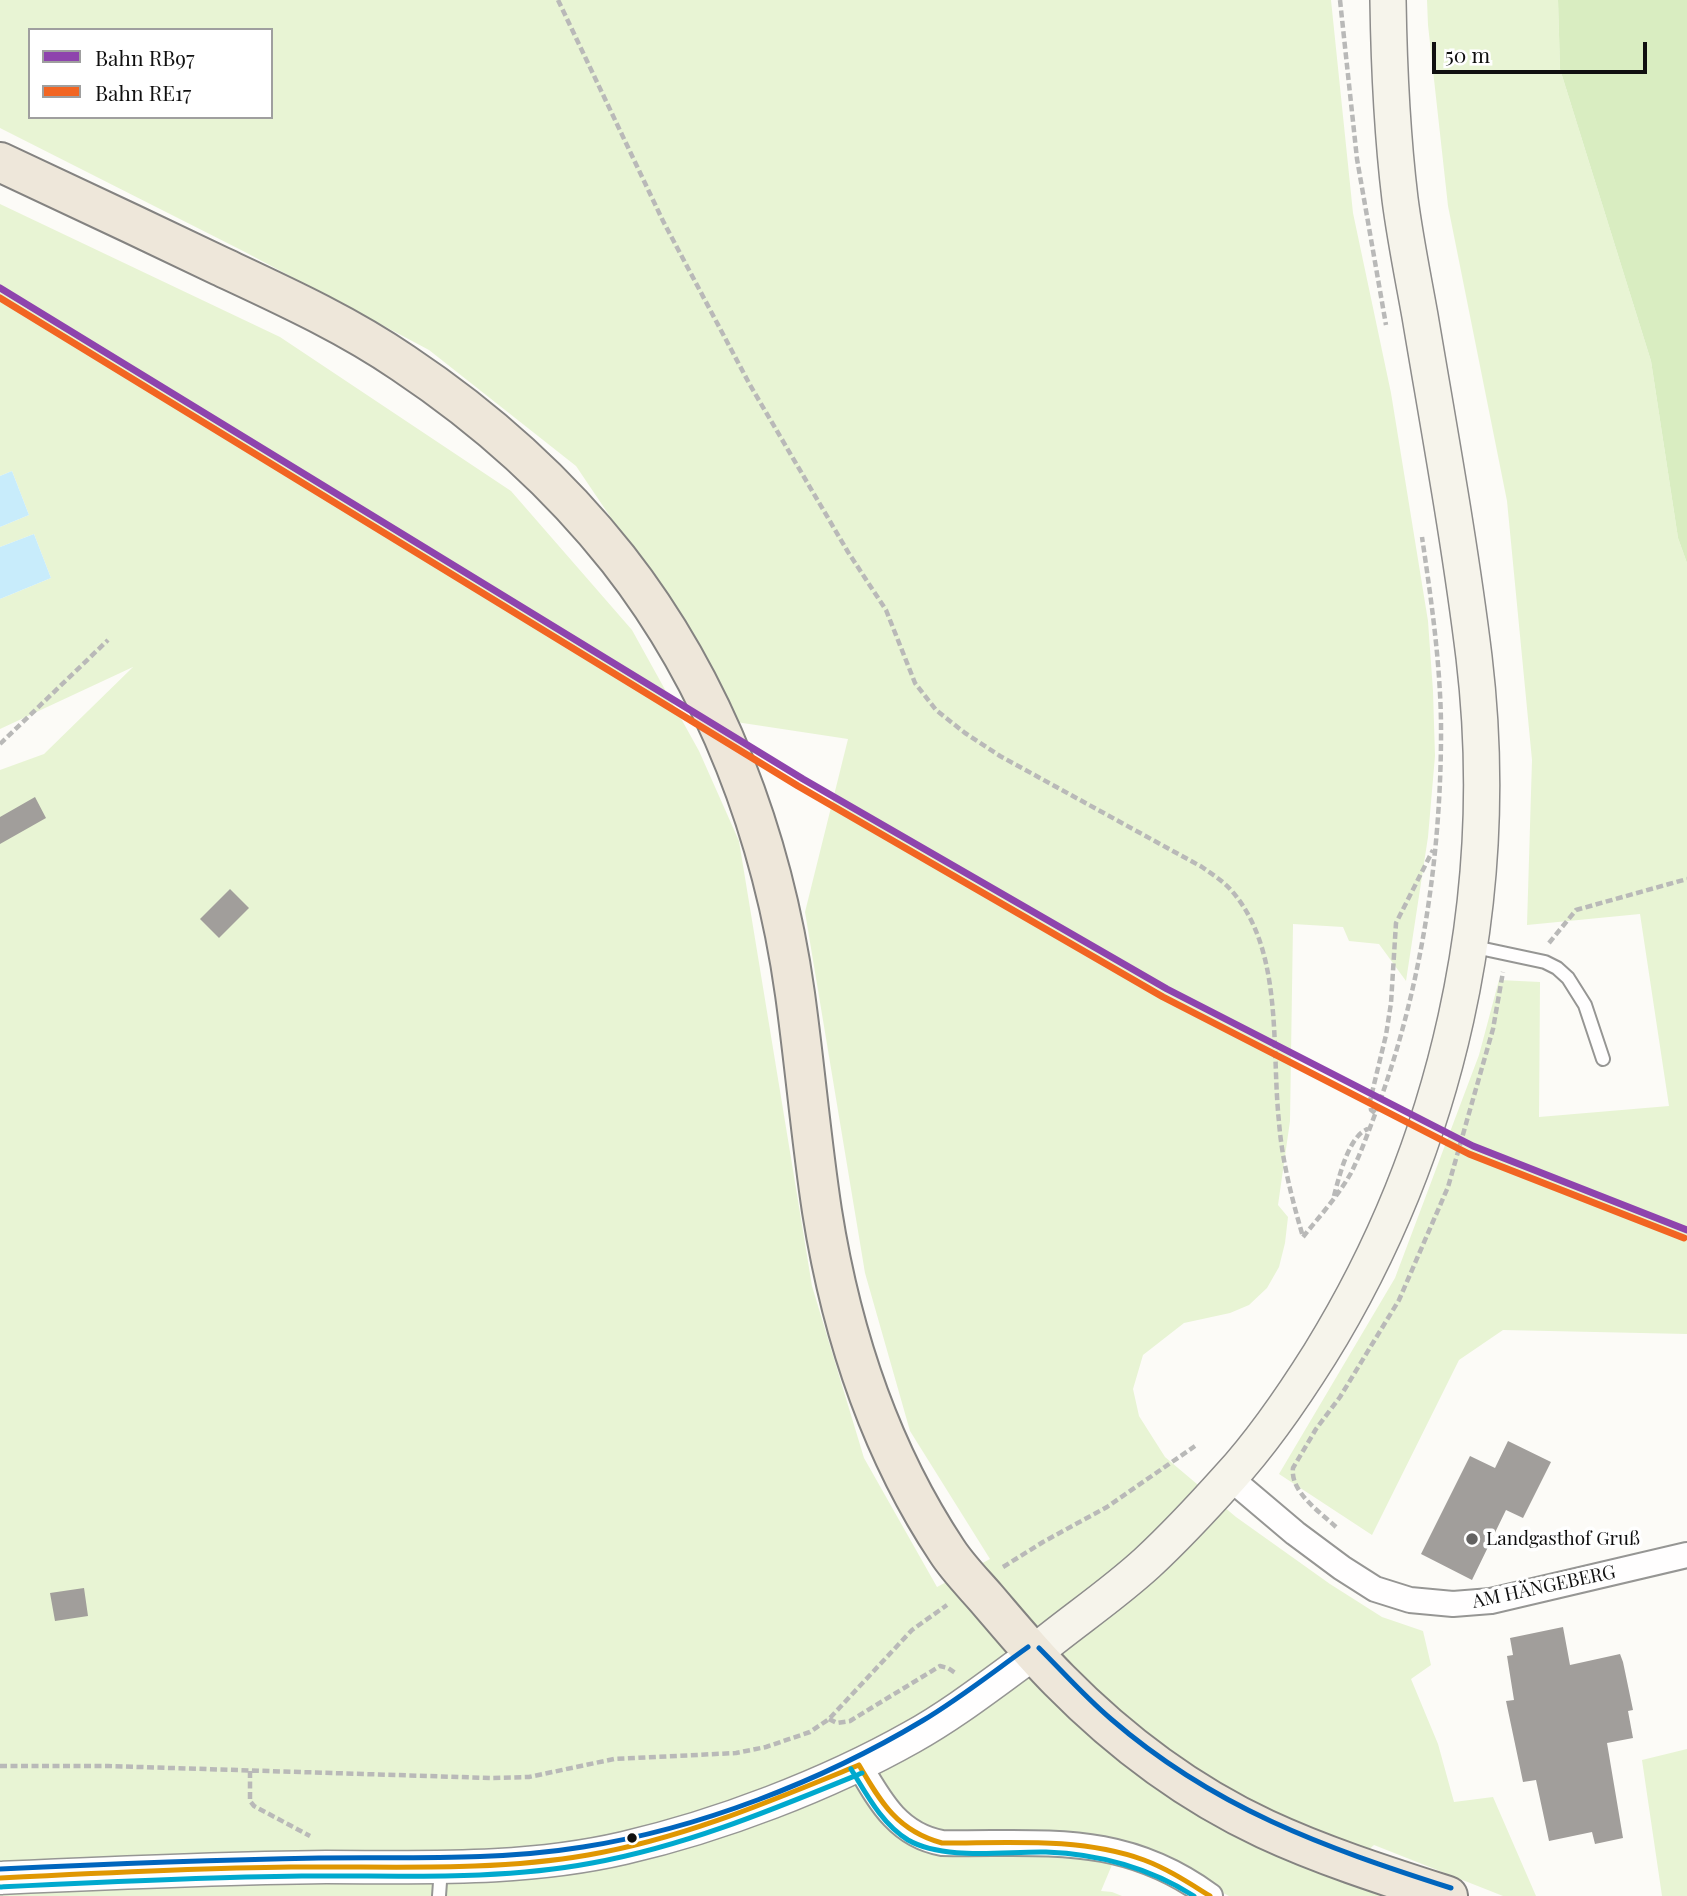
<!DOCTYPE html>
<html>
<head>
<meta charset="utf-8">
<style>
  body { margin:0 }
  #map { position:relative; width:1687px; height:1896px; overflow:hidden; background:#fcfbf7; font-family:"Playfair Display",serif }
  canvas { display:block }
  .legend { position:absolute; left:28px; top:28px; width:245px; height:91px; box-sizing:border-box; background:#fff; border:2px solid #9f9f9f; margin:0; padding:9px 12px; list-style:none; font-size:21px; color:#101010 }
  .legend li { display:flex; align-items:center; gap:14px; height:35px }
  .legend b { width:35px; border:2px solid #9f9f9f }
  .scale { position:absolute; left:1432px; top:42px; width:215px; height:32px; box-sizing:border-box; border:4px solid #101010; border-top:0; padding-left:9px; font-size:21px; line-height:24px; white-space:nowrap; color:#101010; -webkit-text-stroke:5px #fff; paint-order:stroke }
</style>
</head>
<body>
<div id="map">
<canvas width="1687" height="1896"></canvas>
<ul class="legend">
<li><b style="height:9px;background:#8e44ad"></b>Bahn RB97</li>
<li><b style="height:9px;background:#f26522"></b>Bahn RE17</li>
</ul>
<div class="scale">50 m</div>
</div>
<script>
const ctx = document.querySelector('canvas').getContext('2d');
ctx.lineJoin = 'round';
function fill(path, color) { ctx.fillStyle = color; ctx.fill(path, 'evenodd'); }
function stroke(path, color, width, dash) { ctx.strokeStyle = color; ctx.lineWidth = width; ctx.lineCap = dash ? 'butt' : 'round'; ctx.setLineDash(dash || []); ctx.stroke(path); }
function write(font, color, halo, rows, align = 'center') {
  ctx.font = font + ' "Playfair Display",serif'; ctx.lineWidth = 7; ctx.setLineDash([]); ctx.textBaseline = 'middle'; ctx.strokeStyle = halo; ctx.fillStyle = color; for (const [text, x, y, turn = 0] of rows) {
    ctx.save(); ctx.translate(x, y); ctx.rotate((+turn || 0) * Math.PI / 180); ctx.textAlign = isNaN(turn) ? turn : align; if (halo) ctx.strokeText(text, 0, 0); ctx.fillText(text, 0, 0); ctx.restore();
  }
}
fill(new Path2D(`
  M0 0H1331L1353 213 1391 393 1428 621 1433 691 1435 756 1428 837 1406 981 1379 944 1349 941 1343 927 1293 924 1290 1121 1278 1205 1288 1217 1285 1243 1279 1267 1267 1288 1249 1305 1230 1313 1184 1323 1143 1355 1133 1389 1139 1416 1165 1457 1236 1517 1330 1584 1382 1617 1423 1631 1431 1665 1411 1679 1438 1744 1454 1802 1493 1797 1536 1896H1503L1374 1845 1335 1880 1386 1896H1229L1122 1841 1101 1891 1112 1892 1122 1896H0V770L44 754 133 667 0 729V599L51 578 34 534 0 547V527L29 515 12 471 0 476V204L280 337 511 491 632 630 699 751 739 841 812 1286 864 1458 937 1587 990 1559 910 1431 865 1273 805 912 848 739 736 722 630 546 576 466 429 350 245 252 0 128ZM30 30H271V117H30Z
  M1427 0H1558L1560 69 1651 361 1678 538 1687 563V1334L1503 1330 1459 1360 1372 1535 1279 1474 1395 1278 1479 1055 1499 980 1540 982 1539 1117 1669 1106 1640 914 1527 925 1532 760 1507 501 1448 206 1428 25Z
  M1687 1749V1896H1662L1642 1760Z`), '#e8f4d4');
fill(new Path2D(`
  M1558 0H1687V563L1678 538 1651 361 1560 69Z`), '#d9edc1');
fill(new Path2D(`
  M12 471 29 515 0 527V476Z
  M34 534 51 578 0 599V547Z`), '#c8ecfb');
fill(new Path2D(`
  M35 797 46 818 0 844V817Z
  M230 889 249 908 219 938 200 919Z
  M1508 1441 1551 1462 1523 1518 1506 1510 1472 1580 1421 1554 1470 1456 1495 1468Z
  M84 1588 88 1616 55 1621 50 1593Z
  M1563 1627 1570 1665 1620 1654 1623 1662 1633 1710 1628 1711 1633 1738 1607 1743 1623 1838 1595 1844 1592 1832 1549 1841 1536 1780 1523 1782 1506 1701 1514 1700 1507 1656 1513 1655 1510 1638Z`), '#a19e9b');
const service = new Path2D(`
  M1470 946 1545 962 1557 968 1568 978 1585 1005 1603 1059
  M439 1896 441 1868`);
const minor = new Path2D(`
  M1230 1478 1295 1533 1342 1568 1375 1589 1410 1600 1453 1604 1491 1601 1687 1555
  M859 1765C880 1801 898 1835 942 1843 1044 1845 1121 1831 1210 1896`);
const tertiary = new Path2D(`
  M0 1878C109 1873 217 1868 326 1867 426 1867 525 1871 624 1848 719 1826 827 1785 912 1737 955 1713 994 1682 1033 1654`);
const secondary = new Path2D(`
  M1033 1654C1070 1623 1111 1596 1147 1563 1175 1537 1203 1507 1229 1478 1264 1440 1293 1397 1320 1354 1448 1147 1503 899 1474 657 1460 543 1439 429 1420 316 1413 277 1405 238 1400 199 1392 133 1389 67 1388 0`);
const primary = new Path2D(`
  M0 162C73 196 147 231 220 266 282 295 346 324 403 363 484 417 557 482 618 559 716 684 773 837 795 994 805 1066 811 1139 822 1211 841 1331 880 1450 947 1551 958 1568 973 1583 986 1598 1010 1626 1033 1654 1059 1680 1118 1740 1188 1793 1265 1829 1323 1856 1386 1876 1448 1896`);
stroke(service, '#969694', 16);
stroke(minor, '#969694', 28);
stroke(tertiary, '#969694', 35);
stroke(secondary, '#8d8c8b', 38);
stroke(primary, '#848381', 42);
stroke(new Path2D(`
  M558 0 663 221 750 385 848 552 886 610 915 683 936 710 965 733 1000 756 1202 867C1212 874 1223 881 1231 890 1284 950 1271 1047 1279 1122 1282 1161 1292 1199 1303 1237
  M1340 0 1357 159 1386 325
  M0 744 108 640
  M1549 943 1576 910 1687 879
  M1375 1113 1371 1110 1370 1101 1386 1035 1391 1003 1396 923 1433 850
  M1334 1196C1339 1177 1349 1135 1368 1129
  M1303 1237C1319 1217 1338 1196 1351 1173 1361 1153 1369 1130 1377 1109 1422 987 1442 852 1441 722 1440 660 1431 598 1422 537
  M1336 1527C1320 1512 1290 1492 1293 1468L1316 1429 1340 1397 1399 1300 1448 1187 1493 1029 1503 972
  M1003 1567 1043 1542 1107 1507 1195 1446
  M829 1719 837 1723 850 1721 940 1666 948 1668 957 1674
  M0 1766H108L491 1778 529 1777 614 1759 736 1753 766 1747 810 1732 829 1719 912 1630 947 1605
  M250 1771V1801L254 1806 310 1836`), '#b9b9b8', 4.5, [7, 3.5]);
stroke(service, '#fffefe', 12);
stroke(minor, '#fffefe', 24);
stroke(tertiary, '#fffefe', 32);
stroke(secondary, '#f6f4eb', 35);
stroke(primary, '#eee7da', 38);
stroke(new Path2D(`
  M859 1765C881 1803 898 1831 942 1843 1009 1843 1080 1837 1144 1860 1168 1869 1189 1883 1210 1896
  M0 1878C97 1873 194 1868 291 1867 390 1866 490 1872 588 1855 682 1839 771 1801 859 1765`), '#e09702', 5);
stroke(new Path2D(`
  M851 1769C867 1795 882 1824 908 1840 945 1861 1005 1851 1046 1852 1100 1854 1148 1867 1194 1896
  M0 1887C101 1882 201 1877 302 1876 398 1875 496 1881 592 1863 686 1846 774 1809 862 1773`), '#00a9ce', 5);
stroke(new Path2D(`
  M1039 1648C1063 1672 1085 1697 1111 1719 1214 1808 1323 1847 1451 1888
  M0 1869C106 1864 213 1860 319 1858 407 1857 496 1861 583 1847 698 1829 822 1781 922 1721 959 1699 993 1672 1028 1647`), '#0065bd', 5);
stroke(new Path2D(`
  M0 288 803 779 1167 989 1473 1146 1687 1230`), '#8e44ad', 7);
stroke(new Path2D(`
  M0 298 798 786 1163 997 1469 1154 1684 1238`), '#f26522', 7);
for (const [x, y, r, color] of [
  [1472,1539,7,"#636261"],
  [632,1838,6,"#101010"]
]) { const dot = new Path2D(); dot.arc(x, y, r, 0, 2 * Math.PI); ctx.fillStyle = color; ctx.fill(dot); stroke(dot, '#fff', 2.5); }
write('19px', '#101010', '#fff', [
  ["Landgasthof Gruß",1486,1539]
], 'left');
write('19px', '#101010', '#fff', [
  ["AM HÄNGEBERG",1544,1587,-12]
]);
</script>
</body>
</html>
